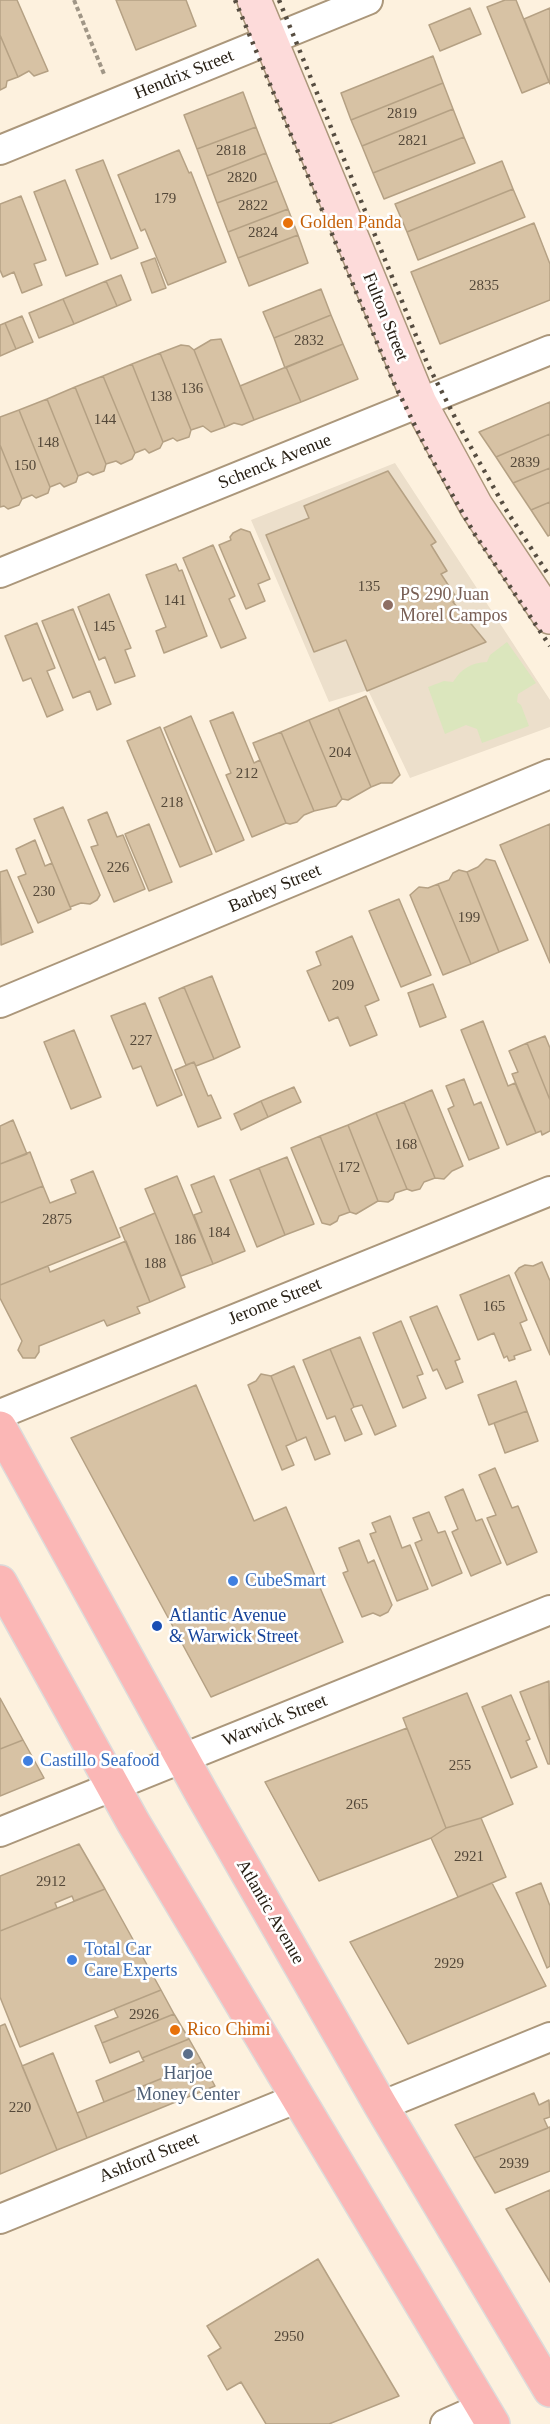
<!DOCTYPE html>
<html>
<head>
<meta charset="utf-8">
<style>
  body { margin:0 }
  canvas { display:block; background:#fdf1de }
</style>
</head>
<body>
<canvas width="550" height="2424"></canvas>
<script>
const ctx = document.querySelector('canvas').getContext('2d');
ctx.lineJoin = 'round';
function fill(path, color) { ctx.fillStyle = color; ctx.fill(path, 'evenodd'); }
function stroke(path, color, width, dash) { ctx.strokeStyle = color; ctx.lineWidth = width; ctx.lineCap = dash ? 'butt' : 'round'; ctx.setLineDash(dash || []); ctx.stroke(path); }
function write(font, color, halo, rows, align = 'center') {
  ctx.font = font + ' Georgia,serif'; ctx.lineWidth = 5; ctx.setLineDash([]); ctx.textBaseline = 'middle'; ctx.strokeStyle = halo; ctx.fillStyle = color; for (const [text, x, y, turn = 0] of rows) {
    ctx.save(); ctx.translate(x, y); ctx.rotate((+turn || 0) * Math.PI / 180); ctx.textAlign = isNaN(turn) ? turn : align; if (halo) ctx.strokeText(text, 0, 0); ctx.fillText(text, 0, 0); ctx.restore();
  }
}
fill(new Path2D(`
  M395 463 550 700V727L410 778 368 690 329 702 251 520Z`), '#ecdfcb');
fill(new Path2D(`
  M507 642 536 683 518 694 517 702 521 705 529 726 482 743 477 729 466 725 445 734 428 687 444 681 453 682C462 668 471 663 487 662L490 655Z`), '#dbe6bd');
const building = new Path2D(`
  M0 0H17L48 71 34 76 29 71 18 77 0 35Z
  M116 0H186L196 26 136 50Z
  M505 0H516L549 82 522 93 487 7Z
  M470 8 481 34 440 51 429 25Z
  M550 8V84L524 19Z
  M0 35 18 77 7 81 6 87 0 90Z
  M433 56 443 83 351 120 341 93Z
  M443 83 453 109 362 146 351 120Z
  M243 92 256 127 197 149 184 115Z
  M453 109 464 137 373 173 362 146Z
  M256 127 266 153 207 176 197 149Z
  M464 137 475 163 384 199 373 173Z
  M179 150 189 173 191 172 226 262 168 285 145 229 141 231 118 175Z
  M266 153 277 181 217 203 207 176Z
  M103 160 138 248 111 259 76 170Z
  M502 161 513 189 407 232 395 204Z
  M65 180 98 264 66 276 34 192Z
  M277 181 288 209 228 232 217 203Z
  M513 189 525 217 418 260 407 232Z
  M21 196 46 260 34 264 42 285 22 293 14 272 3 277 0 270V204Z
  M288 209 298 235 238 258 228 232Z
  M534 223 550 264V300L440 344 411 272Z
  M298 235 308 263 249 286 238 258Z
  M155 258 166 288 152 293 141 263Z
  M121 275 131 300 117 306 106 281Z
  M106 281 117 306 74 324 63 299Z
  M321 289 331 315 274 338 263 312Z
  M63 299 74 324 39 338 29 313Z
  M331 315 343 344 285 368 274 338Z
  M22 316 33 342 16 349 5 323Z
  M5 323 16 349 0 356V325Z
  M221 339 254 420 242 425 234 423 225 427 194 350 211 340Z
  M343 344 358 379 301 402 286 367Z
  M181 345 189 346 194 350 225 427 211 432 203 426 191 430 160 353Z
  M160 353 191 430 189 437 177 441 173 438 163 442 132 364Z
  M132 364 163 442 160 448 149 453 145 449 135 453 103 376Z
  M286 367 301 402 254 420 240 386Z
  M103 376 135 453 132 459 121 464 116 461 106 464 75 387Z
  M75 387 106 464 104 471 93 475 88 472 78 476 47 399Z
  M47 399 78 476 76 482 64 487 60 483 50 487 19 410Z
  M550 402V434L496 457 479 432Z
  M19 410 50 487 48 493 36 498 32 495 22 499 0 445V417Z
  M550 434V468L513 483 496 457Z
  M0 445 22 499 19 505 8 509 4 506 0 507Z
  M550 468V502L531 510 513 483Z
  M388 471 436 542 431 545 447 571 441 574 458 600 453 602 486 642 367 691 346 640 314 652 266 535 309 518 304 506Z
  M550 502V535L548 536 531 510Z
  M241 529 250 532 270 579 258 584 265 601 246 609 219 545 231 540 230 537 233 533Z
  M213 545 235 596 229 599 246 638 221 648 183 558Z
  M176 564 179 571 182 570 207 636 164 653 156 631 166 627 146 575Z
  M109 594 131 648 125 650 135 676 115 683 105 657 99 660 78 607Z
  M73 609 111 704 97 710 90 691 73 698 42 621Z
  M37 623 55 668 47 671 63 710 47 717 31 678 23 681 5 636Z
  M366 696 400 775 392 783H381L371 787 338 708Z
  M338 708 371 787 348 800 342 799 309 720Z
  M233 712 254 763 260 760 286 823 252 837 226 775 231 773 210 721Z
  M191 716 244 840 216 852 164 728Z
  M309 720 342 799 336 806 314 811 281 732Z
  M160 727 212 854 180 867 127 741Z
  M281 732 314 811 304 815 297 822 290 824 286 823 253 743Z
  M63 807 100 895 97 900 90 904 81 903 70 907 34 819Z
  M107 812 117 837 123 835 145 889 114 902 91 847 98 845 88 820Z
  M149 824 172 882 149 891 125 834Z
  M550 824V963L500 845Z
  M35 840 45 866 52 863 71 909 38 923 18 877 26 874 16 849Z
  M486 859 495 861 528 940 499 952 467 872 478 867Z
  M7 870 33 932 1 945 0 872Z
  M459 870 467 872 499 952 471 964 438 884 449 880 453 873Z
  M438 884 471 964 443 975 410 895 419 887 428 888Z
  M399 899 431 975 401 987 369 911Z
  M352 936 379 1000 365 1006 377 1035 350 1046 338 1017 329 1021 307 971 321 965 316 952Z
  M212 976 240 1047 214 1059 184 987Z
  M433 984 446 1017 420 1027 408 993Z
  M184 987 214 1059 196 1066 194 1062 186 1065 159 998Z
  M145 1003 182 1095 157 1106 141 1066 133 1069 111 1016Z
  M483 1021 508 1086 515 1083 536 1133 507 1145 461 1030Z
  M74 1030 101 1097 71 1109 44 1042Z
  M545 1036 550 1048V1100L527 1043Z
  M527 1043 550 1100V1131L542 1135 541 1131 536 1133 512 1074 518 1072 509 1051Z
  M194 1062 208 1096 211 1095 221 1118 198 1127 175 1070Z
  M464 1079 474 1105 481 1102 499 1148 469 1160 448 1109 454 1106 446 1086Z
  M294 1087 301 1102 268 1117 261 1101Z
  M432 1090 463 1166 452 1171 444 1179 435 1178 404 1102Z
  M261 1101 268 1117 241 1130 234 1114Z
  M404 1102 435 1178 424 1182 420 1189 412 1191 407 1189 376 1113Z
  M376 1113 407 1189 395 1193 393 1199 388 1202 378 1201 348 1125Z
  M13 1120 27 1154 0 1164V1126Z
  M348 1125 378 1201 356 1214 350 1212 320 1136Z
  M320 1136 350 1212 339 1216 337 1221 330 1225 322 1223 291 1148Z
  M30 1152 43 1186 0 1203V1164Z
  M287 1157 314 1224 285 1235 259 1168Z
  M259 1168 285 1235 257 1247 230 1180Z
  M93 1171 120 1237 0 1285V1203L43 1186 50 1203 76 1193 71 1180Z
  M177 1176 213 1264 181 1276 145 1189Z
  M214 1176 245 1251 213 1264 194 1215 202 1212 191 1185Z
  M155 1213 185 1287 150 1302 120 1228Z
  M126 1241 150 1302 137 1307 140 1313 107 1326 104 1320 39 1346V1352L35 1358H23L18 1350 22 1341 0 1298V1285L48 1266 50 1272Z
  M542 1262 550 1281V1355L515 1273 519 1268 525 1265 533 1266Z
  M509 1275 527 1320 520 1323 531 1350 514 1356 515 1359 509 1361 507 1356 504 1358 494 1333 478 1340 460 1295Z
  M437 1306 460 1359 455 1361 463 1382 446 1389 437 1369 433 1371 410 1317Z
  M401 1321 423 1374 417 1376 426 1398 403 1408 373 1333Z
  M360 1337 396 1426 375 1435 362 1405 354 1407 330 1349Z
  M330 1349 354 1407 351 1409 362 1434 345 1441 335 1416 327 1419 303 1360Z
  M294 1366 330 1454 315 1460 306 1437 297 1441 271 1376Z
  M261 1374 271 1376 297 1441 286 1446 294 1465 282 1470 248 1385 256 1381Z
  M516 1381 527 1411 489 1425 478 1395Z
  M196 1385 254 1521 286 1507 343 1642 211 1697 71 1438Z
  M527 1411 538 1441 505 1453 494 1423Z
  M495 1468 512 1508 518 1506 537 1552 507 1565 487 1518 496 1515 479 1475Z
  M463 1489 476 1521 482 1519 501 1563 471 1576 452 1532 458 1529 445 1497Z
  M429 1512 438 1533 445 1531 462 1573 432 1586 415 1543 422 1540 413 1518Z
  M390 1516 402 1548 410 1545 428 1589 397 1601 370 1534 376 1532 372 1523Z
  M359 1540 368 1563 374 1560 392 1605 388 1612 380 1616 373 1613 362 1617 343 1573 348 1571 339 1548Z
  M549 1681 550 1764H548L520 1692Z
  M467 1693 513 1804 481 1818 446 1828 403 1718Z
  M511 1695 530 1739 526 1741 537 1767 511 1778 482 1707Z
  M0 1698 23 1740 0 1749Z
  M407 1728 446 1828 431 1838 319 1881 265 1782Z
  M23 1740 44 1778 0 1796V1749Z
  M481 1818 506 1877 458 1897 431 1838 446 1828Z
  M79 1844 105 1889 74 1901 72 1896 55 1903 57 1908 0 1931V1876Z
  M492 1883 546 1986 408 2044 350 1942Z
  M541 1883 550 1906V1966L547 1968 516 1893Z
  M105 1889 161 1990 20 2047 0 1997V1931Z
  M161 1990 174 2014 102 2043 95 2026 118 2017 114 2009Z
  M174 2014 189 2039 142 2058 139 2051 110 2063 102 2043Z
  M5 2024 57 2150 0 2174V2026Z
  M189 2039 202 2062 104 2102 96 2081 144 2061 142 2058Z
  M53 2053 87 2138 57 2150 22 2066Z
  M202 2062 215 2086 87 2138 77 2113Z
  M534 2093 539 2105 549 2100 550 2117 544 2119 548 2128 474 2158 455 2125Z
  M550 2127V2171L495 2193 474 2158Z
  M550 2190V2282L506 2209Z
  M318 2259 399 2396 329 2424H266L241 2382 227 2390 208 2356 221 2348 207 2326Z`);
fill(building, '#d7c2a4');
stroke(building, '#b5a184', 1.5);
const street = new Path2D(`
  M0 150 368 0
  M0 573 550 350
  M0 1003 550 774
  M0 1414 550 1191
  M0 1832 550 1610
  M381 2106 550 2037
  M0 2219 298 2098
  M445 2424 483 2407`);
const secondary = new Path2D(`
  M254 0 420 403 476 506 550 617`);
const primary = new Path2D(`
  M0 1428 202 1794 381 2106 550 2390
  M0 1582 133 1822 493 2424`);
stroke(street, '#ab977b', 32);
stroke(secondary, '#ab977b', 36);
stroke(primary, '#dddbda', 36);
stroke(new Path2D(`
  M74 0 104 74`), '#a09686', 4, [4.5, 3]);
stroke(street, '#fff', 28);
stroke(secondary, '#fddbda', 33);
stroke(primary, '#fbb7b6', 33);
stroke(new Path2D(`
  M235 0 393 381 429 454 474 533 550 646
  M279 0 428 365 464 435 508 513 550 577`), '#564d41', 4.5, [3, 6]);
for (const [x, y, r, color] of [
  [288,223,6,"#e8710a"],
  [388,605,6,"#8d6e63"],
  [233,1581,6,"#3f7fe0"],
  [157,1626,6,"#1a4fb4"],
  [28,1761,6,"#3f7fe0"],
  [72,1960,6,"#3f7fe0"],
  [175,2030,6,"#e8710a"],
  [188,2054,6,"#5c6f8a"]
]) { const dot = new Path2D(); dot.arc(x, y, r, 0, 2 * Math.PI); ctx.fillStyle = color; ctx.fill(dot); stroke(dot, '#fff', 2); }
write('15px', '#544839', null, [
  ["2819",402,114],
  ["2821",413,141],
  ["2818",231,151],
  ["2820",242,178],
  ["179",165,199],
  ["2822",253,206],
  ["2824",263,233],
  ["2835",484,286],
  ["2832",309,341],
  ["136",192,389],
  ["138",161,397],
  ["144",105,420],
  ["148",48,443],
  ["2839",525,463],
  ["150",25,466],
  ["135",369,587],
  ["141",175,601],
  ["145",104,627],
  ["204",340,753],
  ["212",247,774],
  ["218",172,803],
  ["226",118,868],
  ["230",44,892],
  ["199",469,918],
  ["209",343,986],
  ["227",141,1041],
  ["168",406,1145],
  ["172",349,1168],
  ["2875",57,1220],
  ["184",219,1233],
  ["186",185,1240],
  ["188",155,1264],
  ["165",494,1307],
  ["255",460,1766],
  ["265",357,1805],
  ["2921",469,1857],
  ["2912",51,1882],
  ["2929",449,1964],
  ["2926",144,2015],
  ["220",20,2108],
  ["2939",514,2164],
  ["2950",289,2337]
]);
write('18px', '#282015', '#fff', [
  ["Hendrix Street",184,75,-22],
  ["Fulton Street",385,317,68],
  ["Schenck Avenue",275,462,-22],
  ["Barbey Street",275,889,-23],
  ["Jerome Street",275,1302,-22],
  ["Warwick Street",275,1721,-22],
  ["Atlantic Avenue",270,1912,60],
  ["Ashford Street",149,2158,-22]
]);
write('18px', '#c56008', '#fff', [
  ["Golden Panda",300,223],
  ["Rico Chimi",187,2030]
], 'left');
write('18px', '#785e54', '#fff', [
  ["PS 290 Juan",400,595],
  ["Morel Campos",400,616]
], 'left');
write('18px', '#366cbe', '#fff', [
  ["CubeSmart",245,1581],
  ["Castillo Seafood",40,1761],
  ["Total Car",84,1950],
  ["Care Experts",84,1971]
], 'left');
write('18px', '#164399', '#fff', [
  ["Atlantic Avenue",169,1616],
  ["& Warwick Street",169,1637]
], 'left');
write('18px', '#4e5e75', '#fff', [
  ["Harjoe",188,2074],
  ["Money Center",188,2095]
]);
</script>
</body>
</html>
